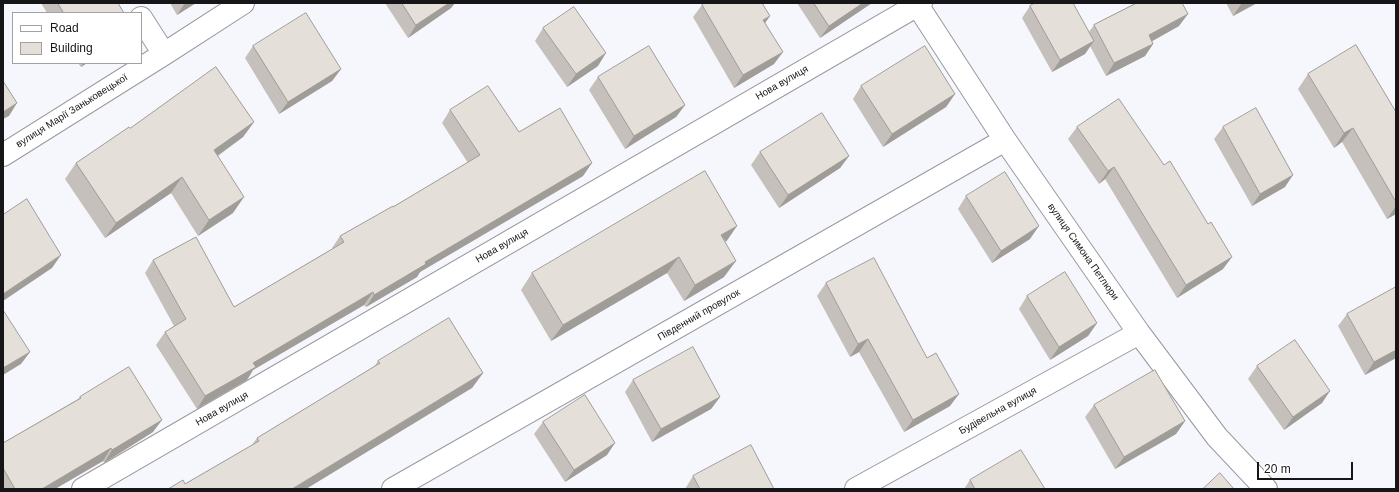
<!DOCTYPE html>
<html>
<head>
<meta charset="utf-8">
<style>
  body { margin:0 }
  #map { position:relative; width:1399px; height:492px; overflow:hidden; background:#f6f6fd; font-family:Helvetica,sans-serif }
  canvas { display:block }
  .frame { position:absolute; inset:0; border:4px solid #161619; pointer-events:none }
  .legend { position:absolute; left:12px; top:12px; width:130px; height:52px; box-sizing:border-box; background:#fff; border:1px solid #a2a2a3; margin:0; padding:5px 7px; list-style:none; font-size:12px; color:#161619 }
  .legend li { display:flex; align-items:center; gap:8px; height:20px }
  .legend b { width:20px; border:1px solid #a2a2a3 }
  .scale { position:absolute; left:1257px; top:462px; width:96px; height:18px; box-sizing:border-box; border:2px solid #161619; border-top:0; padding-left:5px; font-size:12px; line-height:14px; white-space:nowrap; color:#161619; -webkit-text-stroke:3px #fff; paint-order:stroke }
</style>
</head>
<body>
<div id="map">
<canvas width="1399" height="492"></canvas>
<div class="frame"></div>
<ul class="legend">
<li><b style="height:5px;background:#fff"></b>Road</li>
<li><b style="height:11px;background:#e5dfd9"></b>Building</li>
</ul>
<div class="scale">20 m</div>
</div>
<script>
const ctx = document.querySelector('canvas').getContext('2d');
ctx.lineJoin = 'round';
function stroke(path, color, width, dash) { ctx.strokeStyle = color; ctx.lineWidth = width; ctx.lineCap = dash ? 'butt' : 'round'; ctx.setLineDash(dash || []); ctx.stroke(path); }
function fill(path, color) { ctx.fillStyle = color; ctx.fill(path, 'evenodd'); }
function write(font, color, halo, rows, align = 'center') {
  ctx.font = font + ' Helvetica,sans-serif'; ctx.lineWidth = 3.5; ctx.setLineDash([]); ctx.textBaseline = 'middle'; ctx.strokeStyle = halo; ctx.fillStyle = color; for (const [text, x, y, turn = 0] of rows) {
    ctx.save(); ctx.translate(x, y); ctx.rotate((+turn || 0) * Math.PI / 180); ctx.textAlign = isNaN(turn) ? turn : align; if (halo) ctx.strokeText(text, 0, 0); ctx.fillText(text, 0, 0); ctx.restore();
  }
}
const minor = new Path2D(`
  M916 3 1005 140 1139 333 1217 437 1266 489
  M141 18 164 54
  M3 155 164 54 243 3
  M83 489 921 3
  M393 489 1005 140
  M856 489 1139 333`);
stroke(minor, '#9999a0', 24);
stroke(minor, '#fff', 22);
fill(new Path2D(`
  M41 3H118L124 13H47Z
  M170 3H196L177 15Z
  M385 3H455L451 8 408 38Z
  M797 3H872L820 38Z
  M1134 3H1182L1179 26 1152 41 1153 44 1145 56 1106 76 1090 46 1085 54 1052 72 1022 18 1030 6 1089 32 1094 25 1134 4Z
  M1226 3H1257L1233 16Z
  M702 5 765 23 774 64 734 88 693 17Z
  M543 28 598 66 567 87 535 41Z
  M253 46 341 69 332 81 279 114 245 58Z
  M78 63H87L81 67Z
  M1308 74 1396 112V214L1387 219 1342 142 1334 148 1298 89Z
  M598 77 685 105 676 117 625 149 589 90Z
  M861 86 955 94 946 107 883 147 853 99Z
  M450 110 519 132 583 176 420 272 417 277 366 307 364 305 253 370 247 380 197 409 156 345 165 332 174 326 145 273 153 260 234 307 332 249V248L340 236 393 207 468 163 442 123Z
  M254 122 243 137 218 156 233 213 198 236 171 193 105 238 65 179 76 163 130 128Z
  M1077 127 1223 269 1177 298 1105 179 1099 184 1068 139Z
  M1223 127 1285 187 1252 206 1214 139Z
  M760 152 849 156 840 168 779 208 751 165Z
  M966 196 1030 239 992 263 958 209Z
  M725 242 724 277 684 301 667 273 551 341 521 290 532 273Z
  M826 283 927 358 950 406 904 432 859 352 850 357 817 296Z
  M1027 296 1097 323 1088 336 1050 360 1019 309Z
  M1347 314 1396 358 1365 375 1338 326Z
  M378 361 483 373 472 388 185 484 252 445 257 438 374 367Z
  M1257 366 1322 403 1284 430 1248 379Z
  M633 380 720 397 711 409 652 442 625 392Z
  M80 397 153 432 104 463 103 461 55 489H3V443L78 399Z
  M1094 405 1185 421 1176 434 1115 469 1085 417Z
  M543 422 607 455 565 482 534 434Z
  M693 476 774 489H685Z
  M970 480 1045 489H964Z`), '#c5c0bb');
fill(new Path2D(`
  M185 3H196L177 15Z
  M449 3H455L451 8 408 38 416 25Z
  M863 3H872L820 38 829 26Z
  M1242 3H1257L1233 16Z
  M1188 14 1179 26 1140 48 1149 35Z
  M770 16 761 29 763 20Z
  M1094 41 1085 54 1052 72 1060 60Z
  M1153 44 1145 56 1106 76 1114 63Z
  M783 52 774 64 734 88 743 75Z
  M606 53 598 66 567 87 576 74Z
  M83 63H87L81 67Z
  M341 69 332 81 279 114 288 102Z
  M955 94 946 107 883 147 892 134Z
  M17 103 9 116 3 119V112Z
  M685 105 676 117 625 149 634 136Z
  M254 122 243 137 203 166 214 150Z
  M1353 128 1342 142 1334 148 1344 133Z
  M849 156 840 168 779 208 788 195Z
  M592 163 583 176 420 272 417 277 366 307 374 295 425 262Z
  M1114 167 1105 179 1099 184 1108 171Z
  M1293 175 1285 187 1252 206 1260 194Z
  M182 177 171 193 105 238 116 223Z
  M244 197 233 213 198 236 209 220Z
  M1396 206V214L1387 219Z
  M737 226 726 242 721 235Z
  M1039 226 1030 239 992 263 1001 251Z
  M61 255 52 268 3 301V294Z
  M679 257 667 273 551 341 563 325Z
  M1232 257 1223 269 1177 298 1186 285Z
  M736 261 724 277 684 301 695 285Z
  M373 292 364 305 253 370 247 380 197 409 205 396 253 363Z
  M1097 323 1088 336 1050 360 1059 347Z
  M868 339 859 352 850 357 858 344Z
  M1396 350V358L1365 375 1374 362Z
  M30 352 21 364 3 375V368Z
  M483 373 472 388 306 489H292Z
  M1330 391 1322 403 1284 430 1293 417Z
  M959 394 950 406 904 432 913 420Z
  M720 397 711 409 652 442 661 429Z
  M162 420 153 432 104 463 112 450Z
  M1185 421 1176 434 1115 469 1124 457Z
  M615 443 607 455 565 482 574 470Z
  M111 448 103 461 55 489H42Z`), '#a09c98');
const building = new Path2D(`
  M58 3H118L124 13H64Z
  M402 3H449L416 25Z
  M705 3H762L770 16 763 20 783 52 743 75 702 5Z
  M814 3H863L829 26Z
  M1035 3H1073L1094 41 1060 60 1030 6Z
  M1137 3H1182L1188 14 1149 35 1153 44 1114 63 1094 25Z
  M574 7 606 53 576 74 543 28Z
  M306 13 341 69 288 102 253 46Z
  M1356 45 1396 112V202L1353 128 1344 133 1308 74Z
  M649 46 685 105 634 136 598 77Z
  M925 46 955 94 892 134 861 86Z
  M216 67 254 122 214 150 244 197 209 220 182 177 116 223 76 163 129 127 130 128Z
  M3 81 17 103 3 112Z
  M488 86 519 132 560 108 592 163 425 262 426 264 374 295 373 292 253 363 256 367 205 396 165 332 186 319 153 260 196 237 234 307 344 242 340 236 393 206V207L480 155 450 110Z
  M1119 99 1164 165 1170 161 1208 224 1211 222 1232 257 1186 285 1114 167 1108 171 1077 127Z
  M1256 108 1293 175 1260 194 1223 127Z
  M822 113 849 156 788 195 760 152Z
  M705 171 737 226 721 235 736 261 695 285 679 257 563 325 532 273Z
  M1005 172 1039 226 1001 251 966 196Z
  M27 199 61 255 3 294V215Z
  M874 258 927 358 936 353 959 394 913 420 868 339 858 344 826 283Z
  M1065 272 1097 323 1059 347 1027 296Z
  M1396 287V350L1374 362 1347 314Z
  M3 310 30 352 3 368Z
  M449 318 483 373 292 489H168L183 480 185 484 259 441 257 438 380 363 378 361Z
  M1295 340 1330 391 1293 417 1257 366Z
  M693 347 720 397 661 429 633 380Z
  M129 367 162 420 112 450 111 448 42 489H15L3 468V443L81 398 80 397Z
  M1155 370 1185 421 1124 457 1094 405Z
  M585 395 615 443 574 470 543 422Z
  M751 445 774 489H700L693 476Z
  M1021 450 1045 489H975L970 480Z
  M1220 473 1234 489H1203Z`);
fill(building, '#e5dfd9');
stroke(building, '#a09c98', 1);
write('10px', '#161619', '#fff', [
  ["Нова вулиця",782,83,-30],
  ["вулиця Марії Заньковецької",72,111,-32],
  ["Нова вулиця",502,246,-30],
  ["вулиця Симона Петлюри",1083,252,55],
  ["Південний провулок",699,315,-30],
  ["Нова вулиця",222,409,-30],
  ["Будівельна вулиця",998,411,-29]
]);
</script>
</body>
</html>
